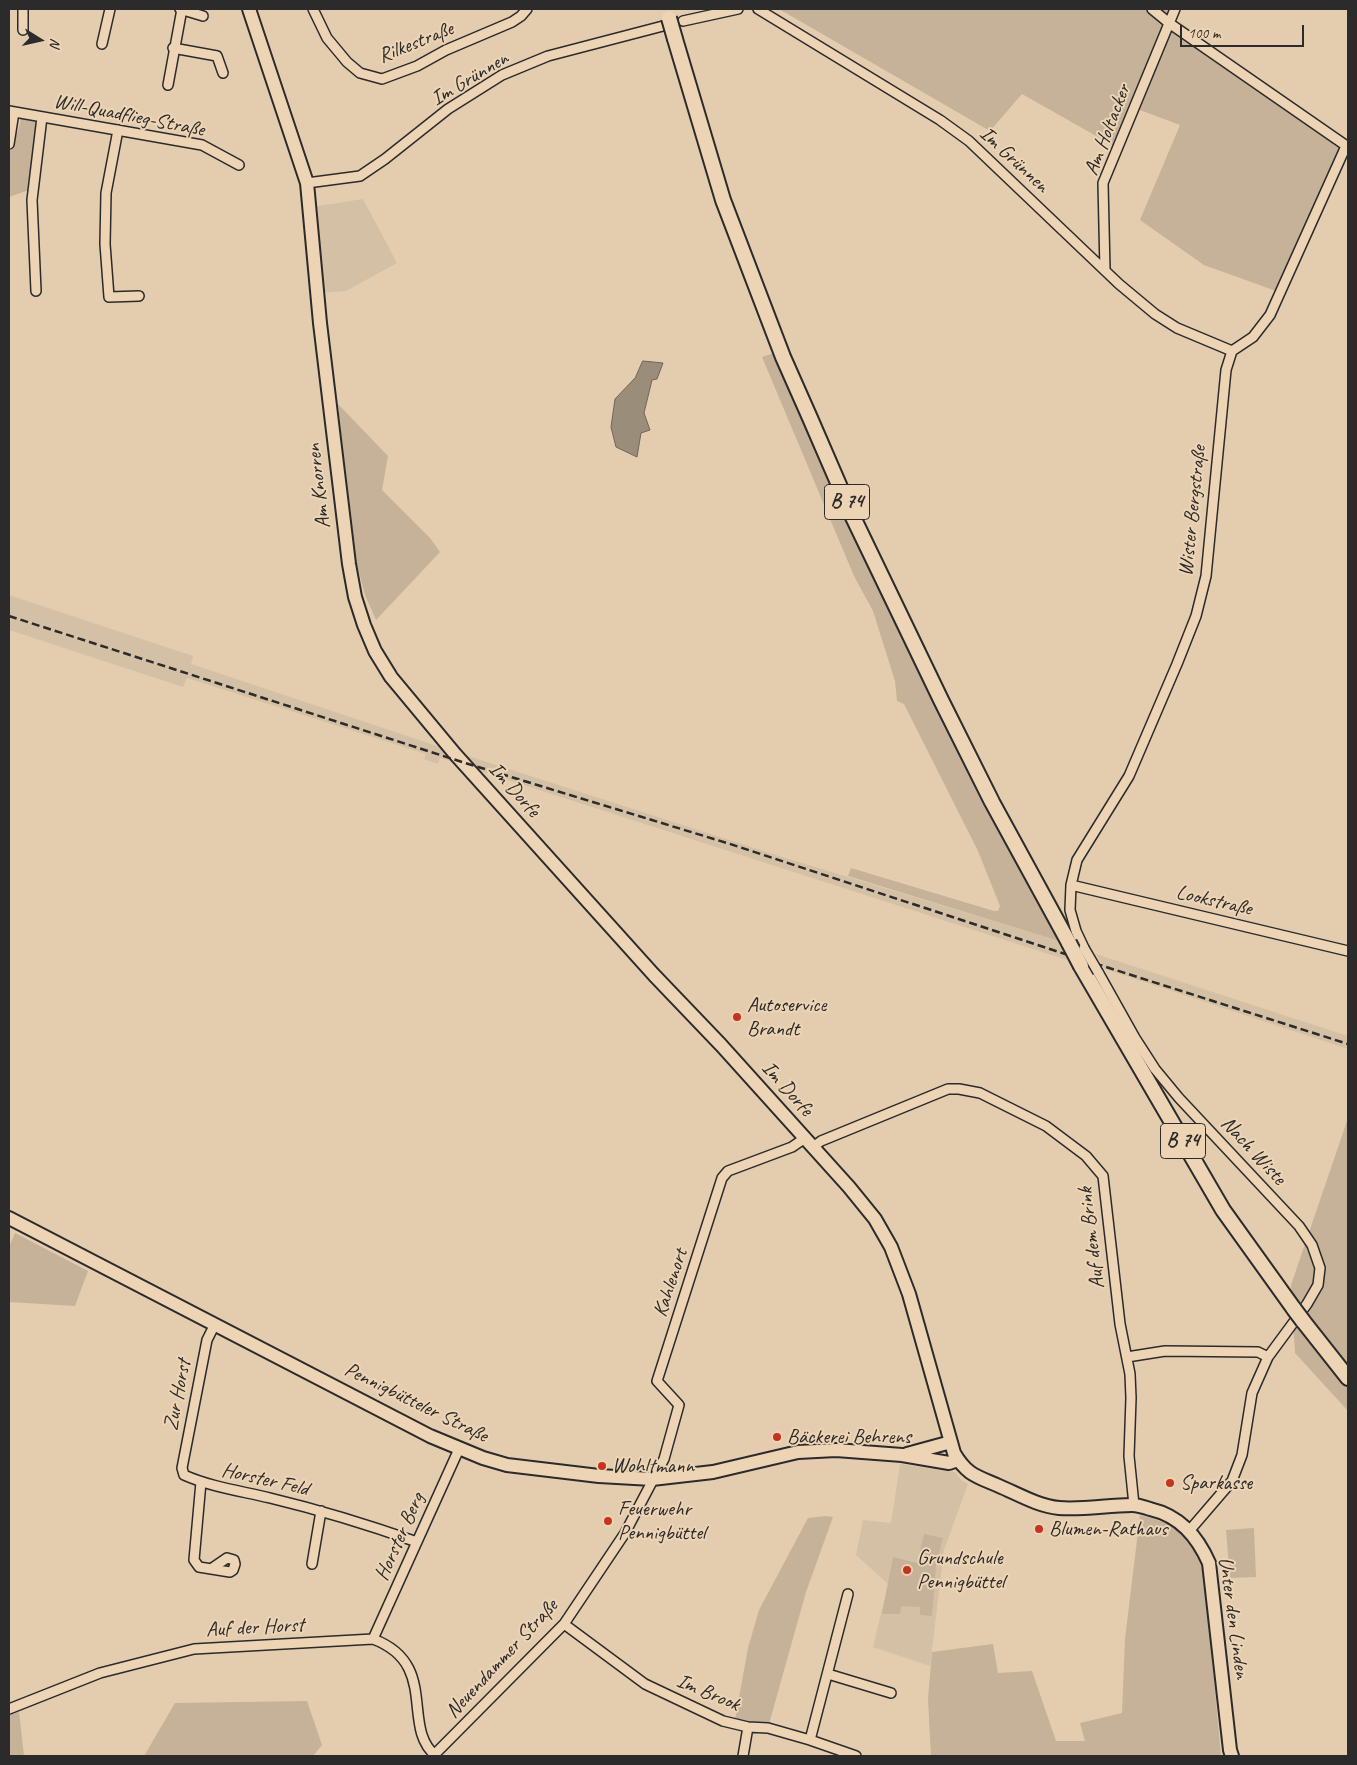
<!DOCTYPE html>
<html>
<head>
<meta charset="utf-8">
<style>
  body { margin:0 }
  #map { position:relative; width:1357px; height:1765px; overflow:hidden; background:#e4cdaf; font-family:Caveat,sans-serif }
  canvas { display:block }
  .frame { position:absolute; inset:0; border:10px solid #2b2b2b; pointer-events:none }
  .north { position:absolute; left:15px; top:15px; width:50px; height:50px; -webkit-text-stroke:4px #ecd4b4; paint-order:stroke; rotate:100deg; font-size:14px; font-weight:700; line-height:20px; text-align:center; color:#2b2b2b }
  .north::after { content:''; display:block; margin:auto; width:18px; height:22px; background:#2b2b2b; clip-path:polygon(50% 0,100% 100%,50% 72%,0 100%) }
  .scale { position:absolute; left:1180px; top:25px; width:124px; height:22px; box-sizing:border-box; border:2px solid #2b2b2b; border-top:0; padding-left:6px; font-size:15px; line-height:18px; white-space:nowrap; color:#2b2b2b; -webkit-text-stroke:4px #ecd4b4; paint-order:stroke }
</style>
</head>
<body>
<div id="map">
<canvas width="1357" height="1765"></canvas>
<div class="frame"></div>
<div class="north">N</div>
<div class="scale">100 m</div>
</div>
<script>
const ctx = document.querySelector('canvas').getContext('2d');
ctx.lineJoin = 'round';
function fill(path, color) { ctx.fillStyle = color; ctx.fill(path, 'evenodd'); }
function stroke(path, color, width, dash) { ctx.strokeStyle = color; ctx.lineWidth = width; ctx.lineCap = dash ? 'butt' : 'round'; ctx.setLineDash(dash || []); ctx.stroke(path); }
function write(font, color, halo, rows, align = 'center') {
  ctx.font = font + ' Caveat,sans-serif'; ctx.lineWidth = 4; ctx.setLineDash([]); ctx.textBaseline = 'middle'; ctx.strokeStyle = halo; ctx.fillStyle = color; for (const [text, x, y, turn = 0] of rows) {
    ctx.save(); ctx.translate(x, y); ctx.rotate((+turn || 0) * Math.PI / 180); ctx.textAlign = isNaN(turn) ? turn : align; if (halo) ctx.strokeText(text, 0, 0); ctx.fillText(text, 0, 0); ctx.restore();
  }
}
fill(new Path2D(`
  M363 199 397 263 346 291 319 293 312 207Z
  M9 595 193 656 191 664 425 742 779 856 1059 941 1070 961 440 758 438 764 424 759 426 754 187 678 183 687 9 630Z
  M1096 954 1348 1036V1049L1105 969Z
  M900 1464 955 1472 961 1480 968 1484 944 1550 930 1666 873 1647 888 1584 856 1555 863 1520 891 1523Z`), '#d4c0a4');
fill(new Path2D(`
  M779 9H1174L1170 23 1341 149 1276 291 1204 265 1140 220 1180 125 1137 109 1121 150 1022 94 990 131Z
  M24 117 36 119 38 129 29 190 9 197V198V154L19 128 21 118Z
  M777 352 983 795 1059 941 848 876 851 868 994 911H998L1000 906 978 851 904 704 897 701 895 681 873 611 854 576 762 357Z
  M338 404 388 456 382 490 430 538 440 552 376 620 365 595 353 550Z
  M1348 1118V1411L1295 1353 1291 1285Z
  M15 1233 88 1271 75 1306 9 1302V1247Z
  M1140 1515C1180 1526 1187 1531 1204 1569L1221 1756H931L928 1699 932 1652 993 1644 998 1673 1032 1671 1056 1741H1085L1080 1723 1122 1713 1125 1639Z
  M826 1516 833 1517 806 1592 769 1724 735 1720 748 1648 759 1610 808 1518Z
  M1254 1528 1256 1577 1230 1578 1226 1530Z
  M924 1534 943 1538 936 1565 932 1616 920 1615V1607L901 1606 900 1614H882L893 1557 917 1563Z
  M307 1701 322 1745 313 1756H144L175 1703Z
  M19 1712 24 1756H9V1715Z`), '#c6b299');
const water = new Path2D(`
  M643 361 663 363 657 379 652 380 644 413 650 430 641 433 637 457 616 447 611 427 615 399 635 378Z`);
fill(water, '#9a8d7a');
stroke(water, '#6e665a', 1);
const street = new Path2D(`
  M180 9 203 16
  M313 9 327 38 347 62 360 73 382 79 417 66 446 50 512 22 521 16 527 9
  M758 9 940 120 969 141 1119 284 1155 314 1177 328 1232 351
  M1152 9 1169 23 1348 147
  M683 21 738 9
  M23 30V9
  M102 44 110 9
  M173 48 217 56 223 73
  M168 85 182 9
  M9 111 202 145 239 165
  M118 130 106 193 105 244 109 297 139 296
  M9 144 14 112
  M307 183 360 176 385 159 448 109 502 75 548 56 663 26
  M1105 270 1103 183 1175 9
  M36 291 32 200 42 117
  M1071 885 1348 951
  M1084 948 1076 931 1070 910 1071 885 1077 860 1129 776 1177 664 1196 616 1206 576 1226 370 1232 351 1253 337 1270 315 1346 146
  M1098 972 1135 1038 1155 1069 1179 1098 1299 1226 1312 1245 1320 1268 1318 1285 1307 1304 1268 1357 1252 1393 1242 1455 1232 1481 1189 1531
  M813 1147 821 1141 948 1089H959L980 1093 1046 1126 1086 1156 1103 1176 1120 1324 1130 1374 1131 1398 1129 1456 1134 1505
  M215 1324 207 1340 182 1468 184 1475C211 1487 241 1491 270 1498 320 1510 369 1525 417 1542
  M1127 1357 1165 1351 1258 1352 1268 1357
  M201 1482 194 1560 199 1567 230 1572 233 1570 235 1564 234 1560 227 1558 211 1569
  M312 1564 321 1511
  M564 1624 645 1684 723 1721 748 1727 768 1728 810 1740 856 1756
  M373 1639 459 1449
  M828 1674 891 1693
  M9 1709 100 1673 194 1649 373 1639C440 1664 400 1727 436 1756
  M810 1740 848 1594
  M433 1756 564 1624 625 1533 664 1459 679 1405 657 1381 722 1178 728 1171 792 1147 805 1138
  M743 1756 748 1727`);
const secondary = new Path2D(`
  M249 9 307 183 320 323 349 564 355 597 364 625 375 651 391 677 455 754 654 975 721 1045 849 1187 875 1219 891 1247 909 1294 954 1453C967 1475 976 1476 999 1486 1018 1494 1038 1506 1059 1508 1083 1510 1108 1505 1132 1505 1138 1505 1144 1507 1150 1509 1180 1516 1197 1536 1209 1563L1230 1750 1232 1756
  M9 1218 430 1436 483 1458 507 1465 599 1476 652 1479 713 1472 798 1452 836 1450 902 1455 949 1463 958 1460
  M907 1454 951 1442`);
const primary = new Path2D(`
  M675 39 723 200 783 357 810 418 852 515 941 700 992 802 1069 943
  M1081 966 1223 1210 1294 1309
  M1303 1321 1348 1378`);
stroke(street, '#2b2b2b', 12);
stroke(secondary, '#2b2b2b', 16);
stroke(primary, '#2b2b2b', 18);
stroke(street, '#ecd4b4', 9);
stroke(secondary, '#ecd4b4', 12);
stroke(primary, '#ecd4b4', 14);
stroke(new Path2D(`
  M9 616 462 762 727 843 1059 952 1348 1044`), '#2b2b2b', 2.5, [8, 4]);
const streetBridge = new Path2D(`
  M1084 948 1098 972`);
const primaryBridge = new Path2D(`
  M669 18 675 39
  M1069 943 1081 966
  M1294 1309 1303 1321`);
stroke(streetBridge, '#2b2b2b', 12, []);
stroke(primaryBridge, '#2b2b2b', 18, []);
stroke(streetBridge, '#ecd4b4', 9);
stroke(primaryBridge, '#ecd4b4', 14);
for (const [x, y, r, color] of [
  [737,1017,5,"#c8321e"],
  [777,1437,5,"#c8321e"],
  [602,1466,5,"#c8321e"],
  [1170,1483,5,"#c8321e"],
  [608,1521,5,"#c8321e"],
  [1039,1529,5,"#c8321e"],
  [907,1570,5,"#c8321e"]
]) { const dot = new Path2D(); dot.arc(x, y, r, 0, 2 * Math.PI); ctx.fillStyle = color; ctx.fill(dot); stroke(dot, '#ecd4b4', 2); }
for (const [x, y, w] of [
  [847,502,45],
  [1183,1141,45]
]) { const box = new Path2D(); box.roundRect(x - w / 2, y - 17.5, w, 35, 4); ctx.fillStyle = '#ecd4b4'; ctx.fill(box); stroke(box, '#2b2b2b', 1); }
write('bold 20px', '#2b2b2b', null, [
  ["B 74",847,502],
  ["B 74",1183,1141]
]);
write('21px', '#2b2b2b', '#ecd4b4', [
  ["Rilkestraße",416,43,-22],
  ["Im Grünnen",470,79,-31],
  ["Will-Quadflieg-Straße",129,116,11],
  ["Am Holtacker",1108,130,-69],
  ["Im Grünnen",1014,160,43],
  ["Am Knorren",319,486,-97],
  ["Wister Bergstraße",1193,511,-84],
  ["Im Dorfe",514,790,48],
  ["Lookstraße",1214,901,13],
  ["Im Dorfe",787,1089,48],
  ["Nach Wiste",1253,1151,47],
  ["Auf dem Brink",1092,1238,-97],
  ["Kahlenort",671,1283,-72],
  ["Zur Horst",178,1395,-79],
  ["Pennigbütteler Straße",416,1403,26],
  ["Horster Feld",265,1480,13],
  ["Horster Berg",400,1537,-66],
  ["Unter den Linden",1233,1618,82],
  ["Auf der Horst",255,1628,-3],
  ["Neuendammer Straße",502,1659,-47],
  ["Im Brook",708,1693,23]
]);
write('21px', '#2b2b2b', '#ecd4b4', [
  ["Autoservice",747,1005],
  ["Brandt",747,1029],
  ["Bäckerei Behrens",787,1437],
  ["Wohltmann",612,1466],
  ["Sparkasse",1180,1483],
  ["Feuerwehr",618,1509],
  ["Pennigbüttel",618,1533],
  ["Blumen-Rathaus",1049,1529],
  ["Grundschule",917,1558],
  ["Pennigbüttel",917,1582]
], 'left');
</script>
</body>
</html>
